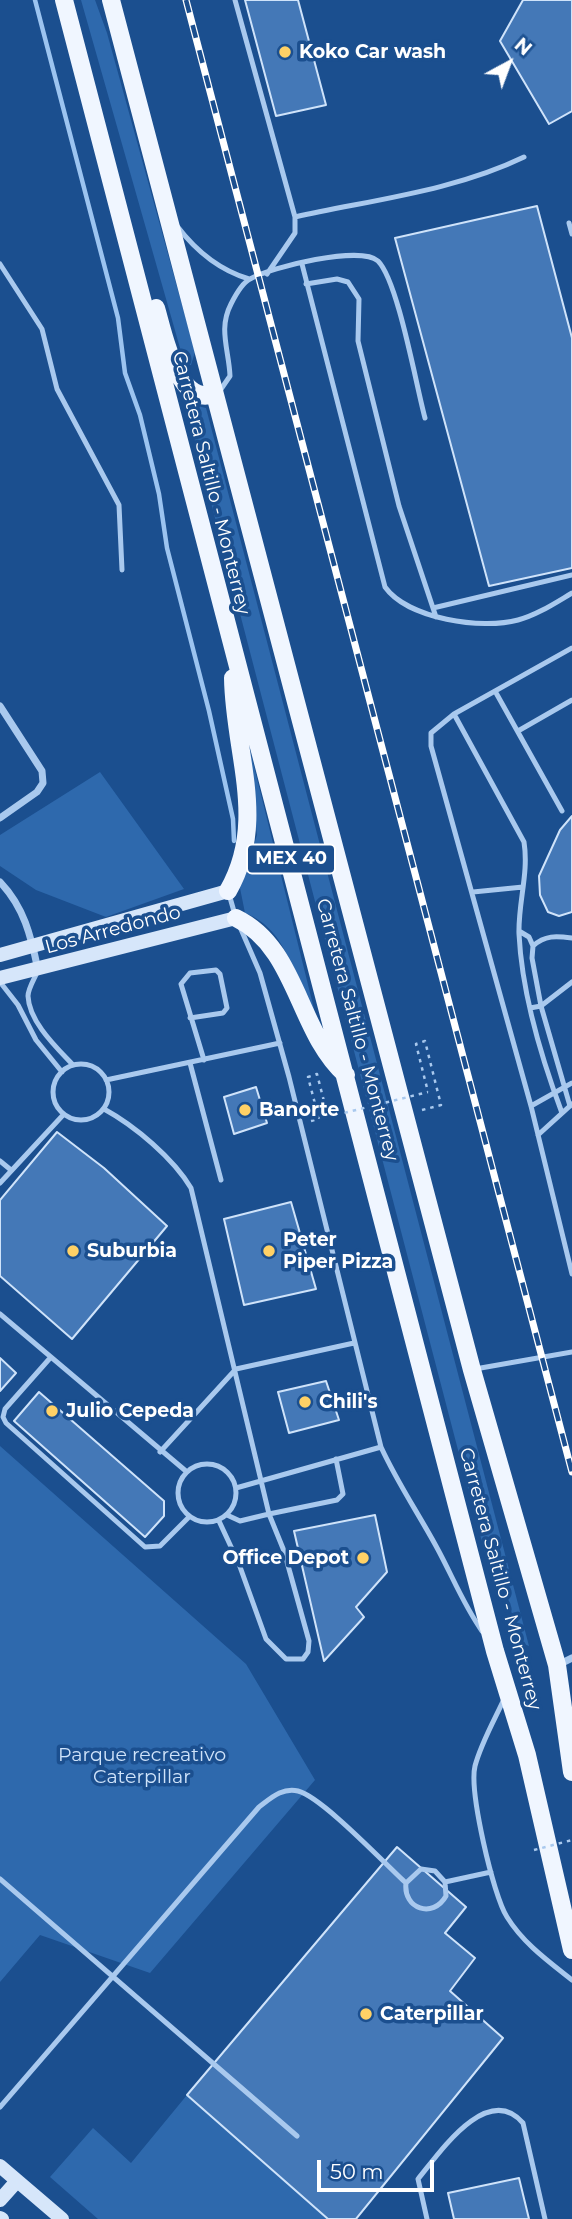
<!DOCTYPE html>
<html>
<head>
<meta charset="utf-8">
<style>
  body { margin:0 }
  #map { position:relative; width:572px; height:2219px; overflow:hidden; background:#1b4f8f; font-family:Montserrat,sans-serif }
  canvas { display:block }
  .north { position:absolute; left:474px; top:28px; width:70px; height:70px; -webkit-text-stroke:5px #1b4f8f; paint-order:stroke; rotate:41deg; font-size:19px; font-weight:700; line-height:28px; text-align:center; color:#fff }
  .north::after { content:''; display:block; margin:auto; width:24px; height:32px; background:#fff; clip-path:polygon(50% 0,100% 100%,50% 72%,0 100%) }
  .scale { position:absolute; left:317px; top:2160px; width:117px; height:32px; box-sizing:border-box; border:4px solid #fff; border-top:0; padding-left:9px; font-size:21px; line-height:24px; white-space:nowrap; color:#fff; -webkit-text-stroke:5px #1b4f8f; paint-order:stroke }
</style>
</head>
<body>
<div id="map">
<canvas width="572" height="2219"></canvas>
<div class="north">N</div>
<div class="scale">50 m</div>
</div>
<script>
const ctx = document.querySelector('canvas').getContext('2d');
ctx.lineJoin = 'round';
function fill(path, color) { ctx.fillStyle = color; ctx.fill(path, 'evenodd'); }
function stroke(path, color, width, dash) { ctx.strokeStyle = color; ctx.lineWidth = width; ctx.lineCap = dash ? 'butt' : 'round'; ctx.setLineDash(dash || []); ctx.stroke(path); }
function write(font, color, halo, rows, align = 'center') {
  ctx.font = font + ' Montserrat,sans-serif'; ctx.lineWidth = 7; ctx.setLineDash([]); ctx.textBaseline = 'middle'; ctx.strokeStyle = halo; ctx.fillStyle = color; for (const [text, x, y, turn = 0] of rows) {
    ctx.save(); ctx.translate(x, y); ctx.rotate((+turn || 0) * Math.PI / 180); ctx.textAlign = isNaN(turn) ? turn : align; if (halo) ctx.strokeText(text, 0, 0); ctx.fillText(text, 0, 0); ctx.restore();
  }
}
fill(new Path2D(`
  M81 0H95L107 33 195 352 191 365H187L182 355Z
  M183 395 189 404 206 408 529 1646 519 1642 503 1578 488 1565Z
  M244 726 316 1017C293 982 290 930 245 913L240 888 257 835Z
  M100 772 184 889 106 917 36 890 0 866V835Z
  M0 1446 246 1664 315 1780 150 1973 40 1935 0 1982Z
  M187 2095 328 2219H98L50 2177 93 2128 131 2163Z`), '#2e69ad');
stroke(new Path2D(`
  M35 0 118 318 125 373 140 415 159 494 167 548 209 711 233 819 234 841`), '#9cc4f0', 4.5);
const building = new Path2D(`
  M245 0H298L326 105 276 116Z
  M523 0H572V111L549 124 500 41Z
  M537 206 572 338V568L489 586 395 238Z
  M572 816V912L559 916 548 912 540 895 539 876 560 830Z
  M256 1087 267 1123 234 1134 224 1097Z
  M57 1132 104 1168 167 1226 72 1339 0 1276V1200Z
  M291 1202 316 1289 244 1305 224 1219Z
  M0 1358 16 1373 0 1391Z
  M326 1381 339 1420 289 1433 278 1392Z
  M39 1392 164 1501V1516L145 1537 14 1421Z
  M375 1515 387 1572 356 1607 364 1617 324 1661 294 1531Z
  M397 1847 466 1907 445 1933 475 1958 450 1991 503 2038 356 2219H328L187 2095Z
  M519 2178 529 2219H454L448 2193Z`);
fill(building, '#4478b7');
stroke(building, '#cfe3fa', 2);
stroke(new Path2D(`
  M422 1110 441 1105 425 1041 416 1044 428 1092
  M311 1121 319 1119 308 1077 317 1074 328 1117`), '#a9c9ee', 2.5, [3.5, 5]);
stroke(new Path2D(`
  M235 0 295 217V233L267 274
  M295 217C371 200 454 191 524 157
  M569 223 572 234
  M177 226C196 251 219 270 249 279
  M0 264 42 329 57 389 119 505 122 570
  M302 264 385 587C408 619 482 630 518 620 537 615 555 603 572 593
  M306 284 337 279 348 282 359 299 358 341 399 506 436 617
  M219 392 230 376C229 350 218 329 231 304 235 296 242 283 250 279 271 267 361 245 378 261 398 281 416 385 425 418
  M433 608 572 575
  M572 648 454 714 431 733V746L531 1106 572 1274
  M495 691 562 811
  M454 714 524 842C529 873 518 903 519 934 522 995 541 1057 562 1113
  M518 731 572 700
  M473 892 523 887
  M229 894 235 915
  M240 927 260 973 289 1077 381 1447C397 1482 418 1513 436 1546 452 1575 463 1604 482 1631
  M519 931 529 937 533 946 532 958 541 1006 570 1106
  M533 946C545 935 556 936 572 938
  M38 970C35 978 28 988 28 996 29 1022 57 1048 73 1065
  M0 982 18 1005 36 1040 62 1072
  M530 1008 541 1006 572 982
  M190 1018 223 1013 227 1008 220 974 216 970 190 973 181 984 204 1060
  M190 1063 221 1180
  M53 1092a28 28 0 1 1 56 0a28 28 0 1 1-56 0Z
  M106 1080 280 1043
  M531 1106 572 1083
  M104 1109C135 1126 173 1158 191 1188L269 1514 240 1521 227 1515
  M538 1135 572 1104
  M0 1161 11 1170
  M0 1183 64 1114
  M0 1314 187 1472
  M51 1357 5 1409 3 1417 6 1423 145 1547 160 1546 189 1517
  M475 1369 572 1352
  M160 1452 236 1369 354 1343
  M178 1493a29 29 0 1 1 58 0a29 29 0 1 1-58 0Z
  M236 1488 381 1447
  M219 1521 239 1564 266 1639 286 1659H303L308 1652 309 1641 284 1551 269 1514 337 1500 343 1494 336 1459
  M505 1697C495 1719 481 1743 475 1766 469 1791 493 1895 507 1917 523 1943 548 1961 572 1980
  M0 1879 297 2136
  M445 1882 491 1872
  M0 2107 259 1807C270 1799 282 1787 298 1791 322 1797 385 1864 406 1883 403 1909 433 1919 446 1896L445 1882 435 1871 421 1869 406 1883
  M427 2219 418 2179C438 2155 487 2081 523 2123L545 2219`), '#a9c9ee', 5);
stroke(new Path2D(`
  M0 706 42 771 43 783 37 792 0 818
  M0 882C24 907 31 936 38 970
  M558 1665 572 1658`), '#a9c9ee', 7);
stroke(new Path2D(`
  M0 955 228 891
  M0 978 236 918
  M0 2166 62 2219
  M0 2200 17 2181
  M0 2218 2 2219`), '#d6e6fa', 14);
stroke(new Path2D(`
  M64 0 495 1651 527 1755 572 1950
  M111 0 472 1370 557 1665 572 1772
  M156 308C163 331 177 407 214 394
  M228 891C268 821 234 754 233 678
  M236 918C298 948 297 1031 346 1075`), '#f0f6ff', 18);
const rail = new Path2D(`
  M186 0 572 1472`);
stroke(rail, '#fff', 7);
stroke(rail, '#1b4f8f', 4.5, [13]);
stroke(new Path2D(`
  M328 1117 428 1092
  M534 1850 572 1840`), '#a9c9ee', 2.5, [3.5, 5]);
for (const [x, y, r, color] of [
  [285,52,7,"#ffd166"],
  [245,1110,7,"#ffd166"],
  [73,1251,7,"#ffd166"],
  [269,1251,7,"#ffd166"],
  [305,1402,7,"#ffd166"],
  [52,1411,7,"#ffd166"],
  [363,1558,7,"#ffd166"],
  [366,2014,7,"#ffd166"]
]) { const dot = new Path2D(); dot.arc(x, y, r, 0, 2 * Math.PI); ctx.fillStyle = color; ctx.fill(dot); stroke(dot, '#1b4f8f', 2.5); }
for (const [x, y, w] of [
  [291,859,88]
]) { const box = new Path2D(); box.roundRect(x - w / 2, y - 14.5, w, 29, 5); ctx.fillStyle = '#1b4f8f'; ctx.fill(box); stroke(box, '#fff', 2); }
write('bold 18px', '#fff', null, [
  ["MEX 40",291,859]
]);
write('bold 19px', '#fff', '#1b4f8f', [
  ["Koko Car wash",299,52],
  ["Banorte",259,1110],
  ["Peter",283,1240],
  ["Piper Pizza",283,1262],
  ["Suburbia",87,1251],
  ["Chili's",319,1402],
  ["Julio Cepeda",66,1411],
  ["Office Depot",349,1558,"right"],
  ["Caterpillar",380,2014]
], 'left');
write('19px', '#fff', '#1b4f8f', [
  ["Carretera Saltillo - Monterrey",211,483,76],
  ["Los Arredondo",113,930,-15],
  ["Carretera Saltillo - Monterrey",357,1030,75],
  ["Carretera Saltillo - Monterrey",500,1579,75]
]);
write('19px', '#cfe3fa', '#1b4f8f', [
  ["Parque recreativo",142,1755],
  ["Caterpillar",142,1777]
]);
</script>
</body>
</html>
